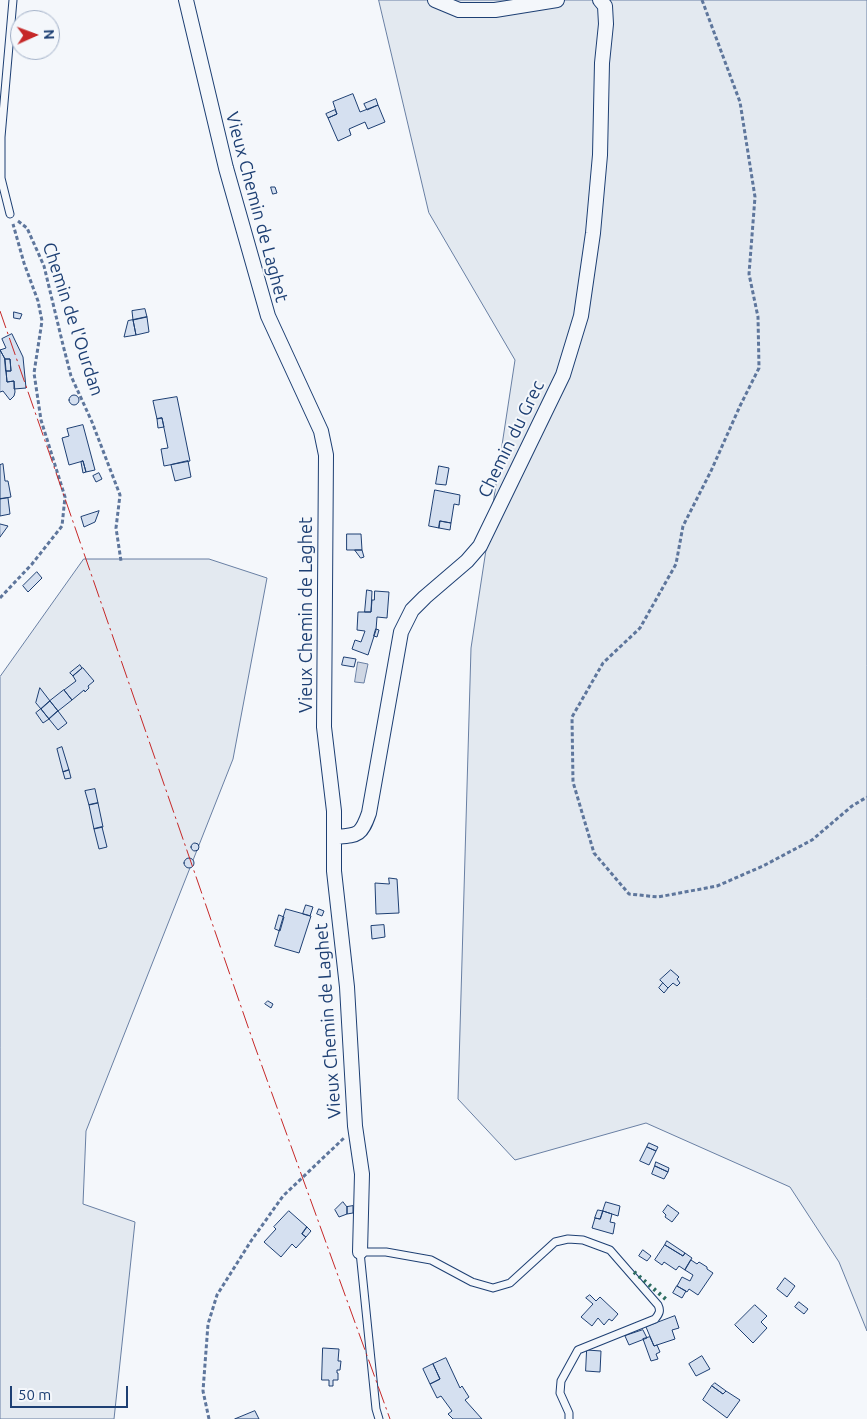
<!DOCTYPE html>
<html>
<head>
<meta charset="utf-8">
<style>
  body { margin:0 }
  #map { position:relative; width:867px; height:1419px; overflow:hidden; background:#f4f7fb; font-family:Ubuntu,sans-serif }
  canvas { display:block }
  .north { position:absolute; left:10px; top:10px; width:50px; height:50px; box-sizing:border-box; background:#f4f7fb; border:1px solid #9eadc5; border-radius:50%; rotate:88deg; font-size:14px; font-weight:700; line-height:20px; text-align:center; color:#1d3f73 }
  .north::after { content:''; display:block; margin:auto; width:18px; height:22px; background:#c62828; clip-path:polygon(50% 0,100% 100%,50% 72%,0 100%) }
  .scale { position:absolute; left:10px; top:1386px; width:118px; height:22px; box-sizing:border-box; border:2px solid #1d3f73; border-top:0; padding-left:6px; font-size:15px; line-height:18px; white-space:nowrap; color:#1d3f73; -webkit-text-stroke:4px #f4f7fb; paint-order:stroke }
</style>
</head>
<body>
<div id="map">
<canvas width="867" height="1419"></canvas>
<div class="north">N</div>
<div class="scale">50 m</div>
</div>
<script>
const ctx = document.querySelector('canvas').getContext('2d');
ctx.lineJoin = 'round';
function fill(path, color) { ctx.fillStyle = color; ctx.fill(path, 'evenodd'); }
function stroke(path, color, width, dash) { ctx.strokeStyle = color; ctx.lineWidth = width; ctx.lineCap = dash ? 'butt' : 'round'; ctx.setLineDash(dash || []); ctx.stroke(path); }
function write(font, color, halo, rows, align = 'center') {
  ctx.font = font + ' Ubuntu,sans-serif'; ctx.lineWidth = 4; ctx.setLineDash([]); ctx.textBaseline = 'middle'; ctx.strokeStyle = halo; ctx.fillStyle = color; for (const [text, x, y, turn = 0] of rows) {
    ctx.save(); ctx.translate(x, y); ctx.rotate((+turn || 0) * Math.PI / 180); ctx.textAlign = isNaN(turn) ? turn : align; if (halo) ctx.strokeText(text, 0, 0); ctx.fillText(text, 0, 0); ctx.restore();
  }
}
const green = new Path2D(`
  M379 0H867V1331L839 1262 790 1187 646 1123 515 1160 458 1099 471 648 515 360 429 213Z
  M84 559H209L267 578 233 759 86 1131 83 1204 135 1222 114 1419H0V677Z`);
fill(green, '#e3e9f0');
stroke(green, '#687fa3', 1);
const water = new Path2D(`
  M358 662 368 664 364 683 355 682Z`);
fill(water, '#cfd7e4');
stroke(water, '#687fa3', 1);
const building = new Path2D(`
  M353 94 360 112 378 105 385 122 368 129 365 122 349 129 351 135 338 141 328 118 337 114 333 102Z
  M376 99 378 105 367 110 364 104Z
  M335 110 337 114 328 118 326 114Z
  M271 187H275L277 193 273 194Z
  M145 309 147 317 133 320 132 311Z
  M14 312 22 314 20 319 14 318Z
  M147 317 149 332 136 335 133 320Z
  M133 320 136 335 124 337 128 321Z
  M12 334 23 357 26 388 14 389V381L7 382 6 371H11L10 359H5L0 350 6 348 2 339Z
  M0 350 5 359 7 382 14 381 15 392 14 396 10 400 3 391 0 392Z
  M5 359H10L11 371H6Z
  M69 400a5 5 0 1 1 10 0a5 5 0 1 1-10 0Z
  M177 397 190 461 164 466 161 449 168 448 162 418 157 419 153 401Z
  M162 418 164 427 158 428 157 419Z
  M83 425 95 470 86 472 83 461 69 465 62 438 69 436 67 429Z
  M83 461 86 472 83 473 81 462Z
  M188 461 191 477 175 481 171 465Z
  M3 464 5 481H8L11 497 0 499V465Z
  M439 466 449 468 446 485 436 484Z
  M99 473 102 479 96 482 93 476Z
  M435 490 460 495 459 505 454 504 451 523 440 521 439 528 429 526Z
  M8 498 10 514 0 516V499Z
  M99 511 95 522 84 527 81 517Z
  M440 521 451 523 450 530 439 528Z
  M0 524 8 526 0 537Z
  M347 534H361L362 550H347Z
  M355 550H362L364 557 361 558Z
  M37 572 42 578 28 592 23 586Z
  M367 590 372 591 371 612H365Z
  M375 591 389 592 387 618 377 617 376 630 368 655 352 649 355 640 361 642 365 631 357 630 358 612H371L372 600H374Z
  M376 629 379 630 377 637 374 636Z
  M344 657 356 659 354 667 342 665Z
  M80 665 82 668 73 676 70 673Z
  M83 668 94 681 88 686 89 688 85 692 84 690 72 700 64 690 76 681 73 676Z
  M40 688 50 701 41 709 36 703Z
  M64 690 72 700 58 711 50 701Z
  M50 701 58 711 49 719 41 709Z
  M41 709 49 719 43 723 36 713Z
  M58 711 67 723 58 730 49 719Z
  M62 747 69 770 63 772 57 749Z
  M69 770 71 778 65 779 63 772Z
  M95 789 98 803 89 805 85 791Z
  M98 803 103 827 94 829 89 805Z
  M102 827 107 847 99 849 94 829Z
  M191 847a4 4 0 1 1 8 0a4 4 0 1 1-8 0Z
  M184 863a5 5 0 1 1 10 0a5 5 0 1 1-10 0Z
  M389 878 397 879 399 913 376 914 375 883 389 884Z
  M306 905 313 907 310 916 303 914Z
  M286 909 311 916 299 953 275 946Z
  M319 909 324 911 322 916 317 914Z
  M279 915 284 917 280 931 275 929Z
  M384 925 385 937 372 939 371 926Z
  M671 970 679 977 677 979 680 983 677 986 673 983 668 988 660 980Z
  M663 983 668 988 664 993 659 988Z
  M268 1001 273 1004 271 1008 265 1004Z
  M649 1143 658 1147 656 1151 647 1147Z
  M647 1147 656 1151 649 1165 640 1161Z
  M656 1162 669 1168 668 1172 655 1166Z
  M655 1166 668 1172 664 1179 652 1174Z
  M343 1202 347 1207V1214L339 1217 335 1210Z
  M606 1202 620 1206 618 1216 603 1211Z
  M668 1205 679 1213 672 1222 665 1217 666 1215 663 1212Z
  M353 1206V1213L347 1214V1207Z
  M598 1210 603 1211 600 1219 595 1218Z
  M289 1211 307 1227 302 1234 306 1237 296 1248 292 1244 281 1257 264 1242 276 1229 274 1227Z
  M603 1211 612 1214 610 1222 615 1223 613 1234 592 1228 595 1218 600 1219Z
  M307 1227 311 1231 306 1237 302 1234Z
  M667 1241 685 1253 683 1256 665 1245Z
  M665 1245 683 1256 685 1253 692 1258 685 1270 679 1266 676 1270 664 1262 662 1265 655 1260Z
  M643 1250 651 1256 647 1261 639 1256Z
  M691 1260 697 1264 699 1262 707 1267V1269L713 1273 698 1295 689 1289 687 1292 677 1286 682 1277 690 1281 693 1275 685 1270Z
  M785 1278 795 1286 787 1297 777 1289Z
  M677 1286 686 1291 682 1298 673 1293Z
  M590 1295 596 1301 600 1297 618 1314 612 1321 609 1319 604 1325 598 1318 592 1326 581 1317 593 1304 586 1298Z
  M799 1302 808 1309 804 1314 795 1307Z
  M755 1305 767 1316 761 1322 767 1328 753 1343 735 1325Z
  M675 1316 679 1328 672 1330 675 1339 654 1346 646 1327Z
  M643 1330 647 1338 629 1345 625 1336Z
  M650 1337 654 1346 657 1345 660 1352 656 1354 658 1359 651 1361 643 1339Z
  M323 1348 339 1349 338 1361H341L340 1370H337V1373H338V1380H333V1386H329V1380H322Z
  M587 1350 601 1351 600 1372 586 1371Z
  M702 1356 710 1369 696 1376 689 1364Z
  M446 1358 460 1388 462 1386 469 1397 465 1400 482 1419H453L448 1414 452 1411 441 1396 437 1398 430 1384 440 1379 433 1364Z
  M433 1364 440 1379 430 1384 423 1369Z
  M715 1383 726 1391 723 1394 712 1386Z
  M712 1386 723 1394 726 1391 740 1400 727 1418 703 1400Z
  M255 1411 259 1419H235Z`);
fill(building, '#d5e0f0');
stroke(building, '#1d3f73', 1);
const service = new Path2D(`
  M10 214 1 178V137L13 0
  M379 1419 376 1409 360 1252H386L431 1260 472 1282 493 1288 510 1283 555 1242 568 1239 583 1240 610 1250 658 1305C661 1311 659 1314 655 1319L578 1350 561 1381 560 1393 569 1413V1419`);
const minor = new Path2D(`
  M186 0 226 168 268 316 321 431 326 455 324 727 334 811V871L347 987 355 1126 362 1174 360 1252
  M435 0 459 10H495L557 0
  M335 837C358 835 361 836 369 813L401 632 412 610 425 597 467 561 480 546 563 375 581 316 593 233 600 155 602 63 606 24 605 6 600 0`);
stroke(service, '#1d3f73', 9);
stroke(minor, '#1d3f73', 16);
stroke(new Path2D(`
  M702 0 740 102 755 197 749 274 758 317 759 368 740 406 711 471 683 526 676 564 640 628 603 663 572 717 573 782 594 853 629 894 658 897 717 886 763 866 812 840 852 806 867 797
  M18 221 27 228 44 266 63 345 71 376 92 422 120 495 116 528 121 561
  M0 598 32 564 62 526 65 497 41 420 34 373 42 321 38 301 24 263 13 224
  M209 1419 203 1391 208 1324 217 1295 251 1241 283 1196 344 1138`), '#5e769c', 3, [4, 2.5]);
stroke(service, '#f4f7fb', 7);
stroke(minor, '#f4f7fb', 14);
stroke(new Path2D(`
  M634 1272 668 1301`), '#2c6c60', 4, [2.5, 4]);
stroke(new Path2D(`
  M0 311 254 1044 390 1419`), '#c62828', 1, [18, 4, 2.5, 4]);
write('18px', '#1d3f73', '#f4f7fb', [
  ["Vieux Chemin de Laghet",257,207,75],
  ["Chemin de l'Ourdan",73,319,72],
  ["Chemin du Grec",511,439,-64],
  ["Vieux Chemin de Laghet",306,615,-90],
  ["Vieux Chemin de Laghet",328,1021,-94]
]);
</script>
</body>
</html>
